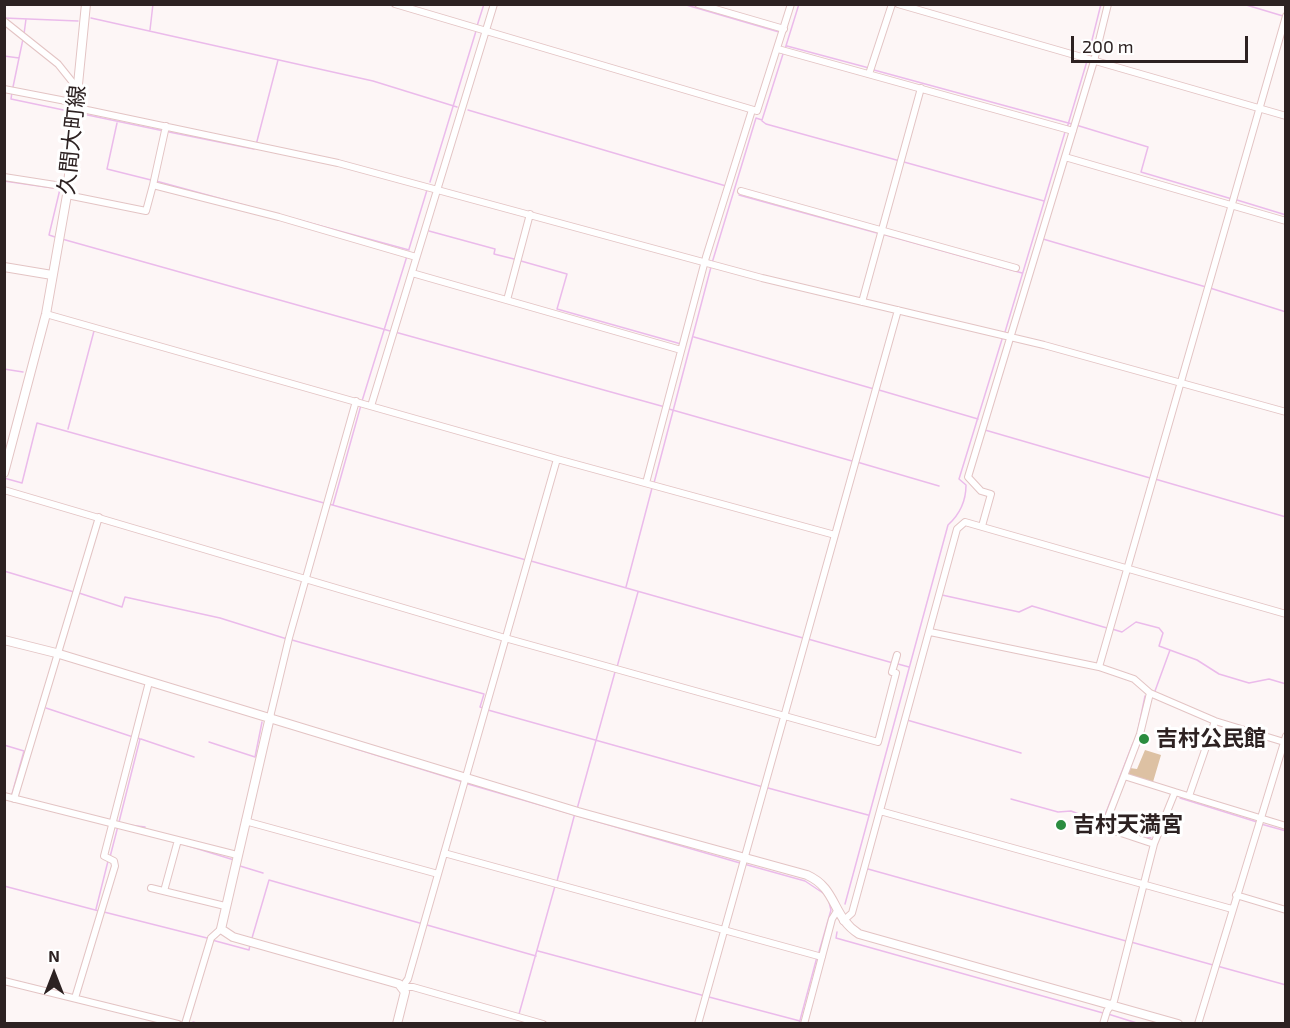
<!DOCTYPE html>
<html>
<head>
<meta charset="utf-8">
<style>
  body { margin:0 }
  #map { position:relative; width:1290px; height:1028px; overflow:hidden; background:#fdf6f6; font-family:"Exo 2",sans-serif }
  canvas { display:block }
  .frame { position:absolute; inset:0; border:6px solid #2d2222; pointer-events:none }
  .north { position:absolute; left:24px; top:944px; width:60px; height:60px; -webkit-text-stroke:4px #fff; paint-order:stroke; rotate:0deg; font-size:16px; font-weight:700; line-height:24px; text-align:center; color:#2d2222 }
  .north::after { content:''; display:block; margin:auto; width:21px; height:27px; background:#2d2222; clip-path:polygon(50% 0,100% 100%,50% 72%,0 100%) }
  .scale { position:absolute; left:1071px; top:36px; width:177px; height:27px; box-sizing:border-box; border:3px solid #2d2222; border-top:0; padding-left:8px; font-size:18px; line-height:21px; white-space:nowrap; color:#2d2222; -webkit-text-stroke:4px #fff; paint-order:stroke }
</style>
</head>
<body>
<div id="map">
<canvas width="1290" height="1028"></canvas>
<div class="frame"></div>
<div class="north">N</div>
<div class="scale">200 m</div>
</div>
<script>
const ctx = document.querySelector('canvas').getContext('2d');
ctx.lineJoin = 'round';
function fill(path, color) { ctx.fillStyle = color; ctx.fill(path, 'evenodd'); }
function stroke(path, color, width, dash) { ctx.strokeStyle = color; ctx.lineWidth = width; ctx.lineCap = dash ? 'butt' : 'round'; ctx.setLineDash(dash || []); ctx.stroke(path); }
function write(font, color, halo, rows, align = 'center') {
  ctx.font = font + ' "Exo 2","Noto Sans JP",sans-serif'; ctx.lineWidth = 6; ctx.setLineDash([]); ctx.textBaseline = 'middle'; ctx.strokeStyle = halo; ctx.fillStyle = color; for (const [text, x, y, turn = 0] of rows) {
    ctx.save(); ctx.translate(x, y); ctx.rotate((+turn || 0) * Math.PI / 180); ctx.textAlign = isNaN(turn) ? turn : align; if (halo) ctx.strokeText(text, 0, 0); ctx.fillText(text, 0, 0); ctx.restore();
  }
}
fill(new Path2D(`
  M1145 750 1161 755 1153 782 1127 774 1130 768 1137 769Z`), '#ddc1a3');
stroke(new Path2D(`
  M683 4 779 32
  M1243 4 1283 16
  M4 18 78 21
  M91 18 373 81 457 107
  M477 26 484 4
  M150 30 153 4
  M24 34 26 19
  M787 46 869 68
  M785 49 799 4
  M4 56 19 58 13 87
  M1088 56 1101 4
  M19 58 23 39
  M874 70 1072 124
  M12 92 11 99 73 112
  M468 110 726 186
  M78 113 164 131
  M762 121 766 124 900 161
  M117 123 107 169 151 180
  M1076 125 1148 147 1141 172 1232 199
  M1067 128 1087 61
  M169 132 254 149
  M256 145 278 60
  M904 162 1044 201
  M4 181 60 189 49 235 55 237
  M156 181 409 250
  M430 182 476 31
  M739 195 877 233
  M1237 200 1286 215
  M429 231 495 249 494 254 514 259
  M882 234 1022 273
  M62 239 390 331
  M1043 239 1206 287
  M409 249 427 190
  M521 261 567 274 557 309 681 344
  M712 263 756 118 762 120 783 54
  M1210 288 1286 312
  M395 332 665 407
  M1005 332 1065 132
  M694 337 874 389
  M4 369 23 372
  M879 390 978 419
  M362 401 407 256
  M669 409 852 461
  M68 429 94 331
  M985 430 1150 478
  M857 462 939 486
  M4 478 22 483 37 423 324 503
  M1155 479 1286 517
  M654 483 711 267
  M329 504 526 560
  M333 505 361 405
  M531 561 803 638
  M4 571 74 592
  M626 587 652 488
  M79 593 122 607 125 597 220 618 287 639
  M942 595 1019 612 1032 606 1107 628
  M1112 629 1122 632 1136 622 1159 628 1163 633 1159 646 1197 660 1219 674 1249 683 1269 679 1286 684
  M808 639 893 663
  M292 640 484 694 480 707 483 708
  M898 664 909 667
  M617 667 638 592
  M1155 691 1170 650
  M46 708 133 737
  M488 710 763 787
  M907 720 1021 753
  M1138 730 1145 696
  M141 739 194 757
  M209 742 255 757 262 722
  M4 745 24 751 12 794
  M350 747 463 782
  M468 784 740 863
  M768 788 868 815
  M1180 798 1257 822
  M1011 799 1058 812 1071 811 1104 824
  M577 809 615 672
  M119 822 140 739 138 738
  M1102 823 1133 743
  M1261 824 1286 831
  M129 825 145 827 144 830
  M1108 826 1151 838
  M179 843 234 860
  M110 857 118 826
  M744 864 805 881 823 893
  M240 866 263 873
  M868 869 1126 941
  M557 881 575 813
  M4 886 99 911
  M845 904 948 525C959 515 966 501 966 485L959 479 1003 336
  M96 909 108 861
  M104 912 207 938
  M427 925 536 956
  M837 932 836 938 1103 1013
  M252 938 269 880 423 924
  M212 940 249 950 250 945
  M1131 942 1213 965
  M538 951 705 996
  M819 952 831 910 829 902
  M1217 966 1286 985
  M709 997 800 1021
  M519 1014 555 886
  M1108 1014 1140 1024
  M193 1022 200 1024
  M799 1024 817 957`), '#ebbbeb', 1.5);
const street = new Path2D(`
  M395 4 757 111 791 4
  M698 4 784 29
  M898 4 1286 116
  M4 21 58 64 78 89
  M778 49 1073 131
  M869 74 892 4
  M4 89 71 102 87 110 338 163 762 278 1044 345 1286 412
  M1065 157 1286 221
  M4 177 68 187
  M153 185 166 126
  M741 191 1016 268
  M67 195 146 211 153 185 279 217 416 257
  M412 273 681 350
  M507 300 530 214
  M862 302 921 88
  M46 314 557 459 835 535
  M371 406 494 4
  M646 483 706 257 752 110
  M4 490 505 638 878 742 896 673 892 672 897 655
  M982 526 991 494 981 491 968 477 1094 61 1108 4
  M930 632 1099 667 1134 679 1150 693 1215 721 1284 742
  M1099 667 1286 16
  M1150 693 1140 734 1124 776 1175 792
  M270 717 289 638 356 401
  M1124 776 1103 830 1118 832 1154 844
  M4 796 237 855
  M1189 796 1215 721
  M14 799 99 517
  M880 811 1232 909
  M245 821 438 874
  M444 853 822 957
  M151 888 225 906
  M164 891 178 840
  M1236 895 1286 910
  M843 921 852 913 957 529 965 522 1286 614
  M4 981 178 1024
  M402 987 408 979 557 459
  M402 987H413L543 1024
  M75 998 115 866 114 861 104 856 149 682
  M185 1024 211 938 221 929
  M698 1024 898 310
  M804 1024 832 919 837 911
  M1103 1024 1107 1011 1114 1001 1154 844 1175 792 1286 826
  M1198 1024 1286 736`);
const secondary = new Path2D(`
  M4 267 52 275
  M4 473 46 314 67 195 86 4
  M4 640 56 653 578 812 807 875C838 889 831 916 859 934L1178 1024
  M270 717 221 929 233 937 399 984 405 992 397 1024`);
stroke(street, '#e3c4c4', 8);
stroke(secondary, '#e3c4c4', 10);
stroke(street, '#fff', 6);
stroke(secondary, '#fff', 8);
for (const [x, y, r, color] of [
  [1144,739,6,"#2b8c3f"],
  [1061,825,6,"#2b8c3f"]
]) { const dot = new Path2D(); dot.arc(x, y, r, 0, 2 * Math.PI); ctx.fillStyle = color; ctx.fill(dot); stroke(dot, '#fff', 2); }
write('22px', '#2d2222', '#fff', [
  ["久間大町線",72,140,-84]
]);
write('bold 22px', '#2d2222', '#fff', [
  ["吉村公民館",1156,739],
  ["吉村天満宮",1073,825]
], 'left');
</script>
</body>
</html>
